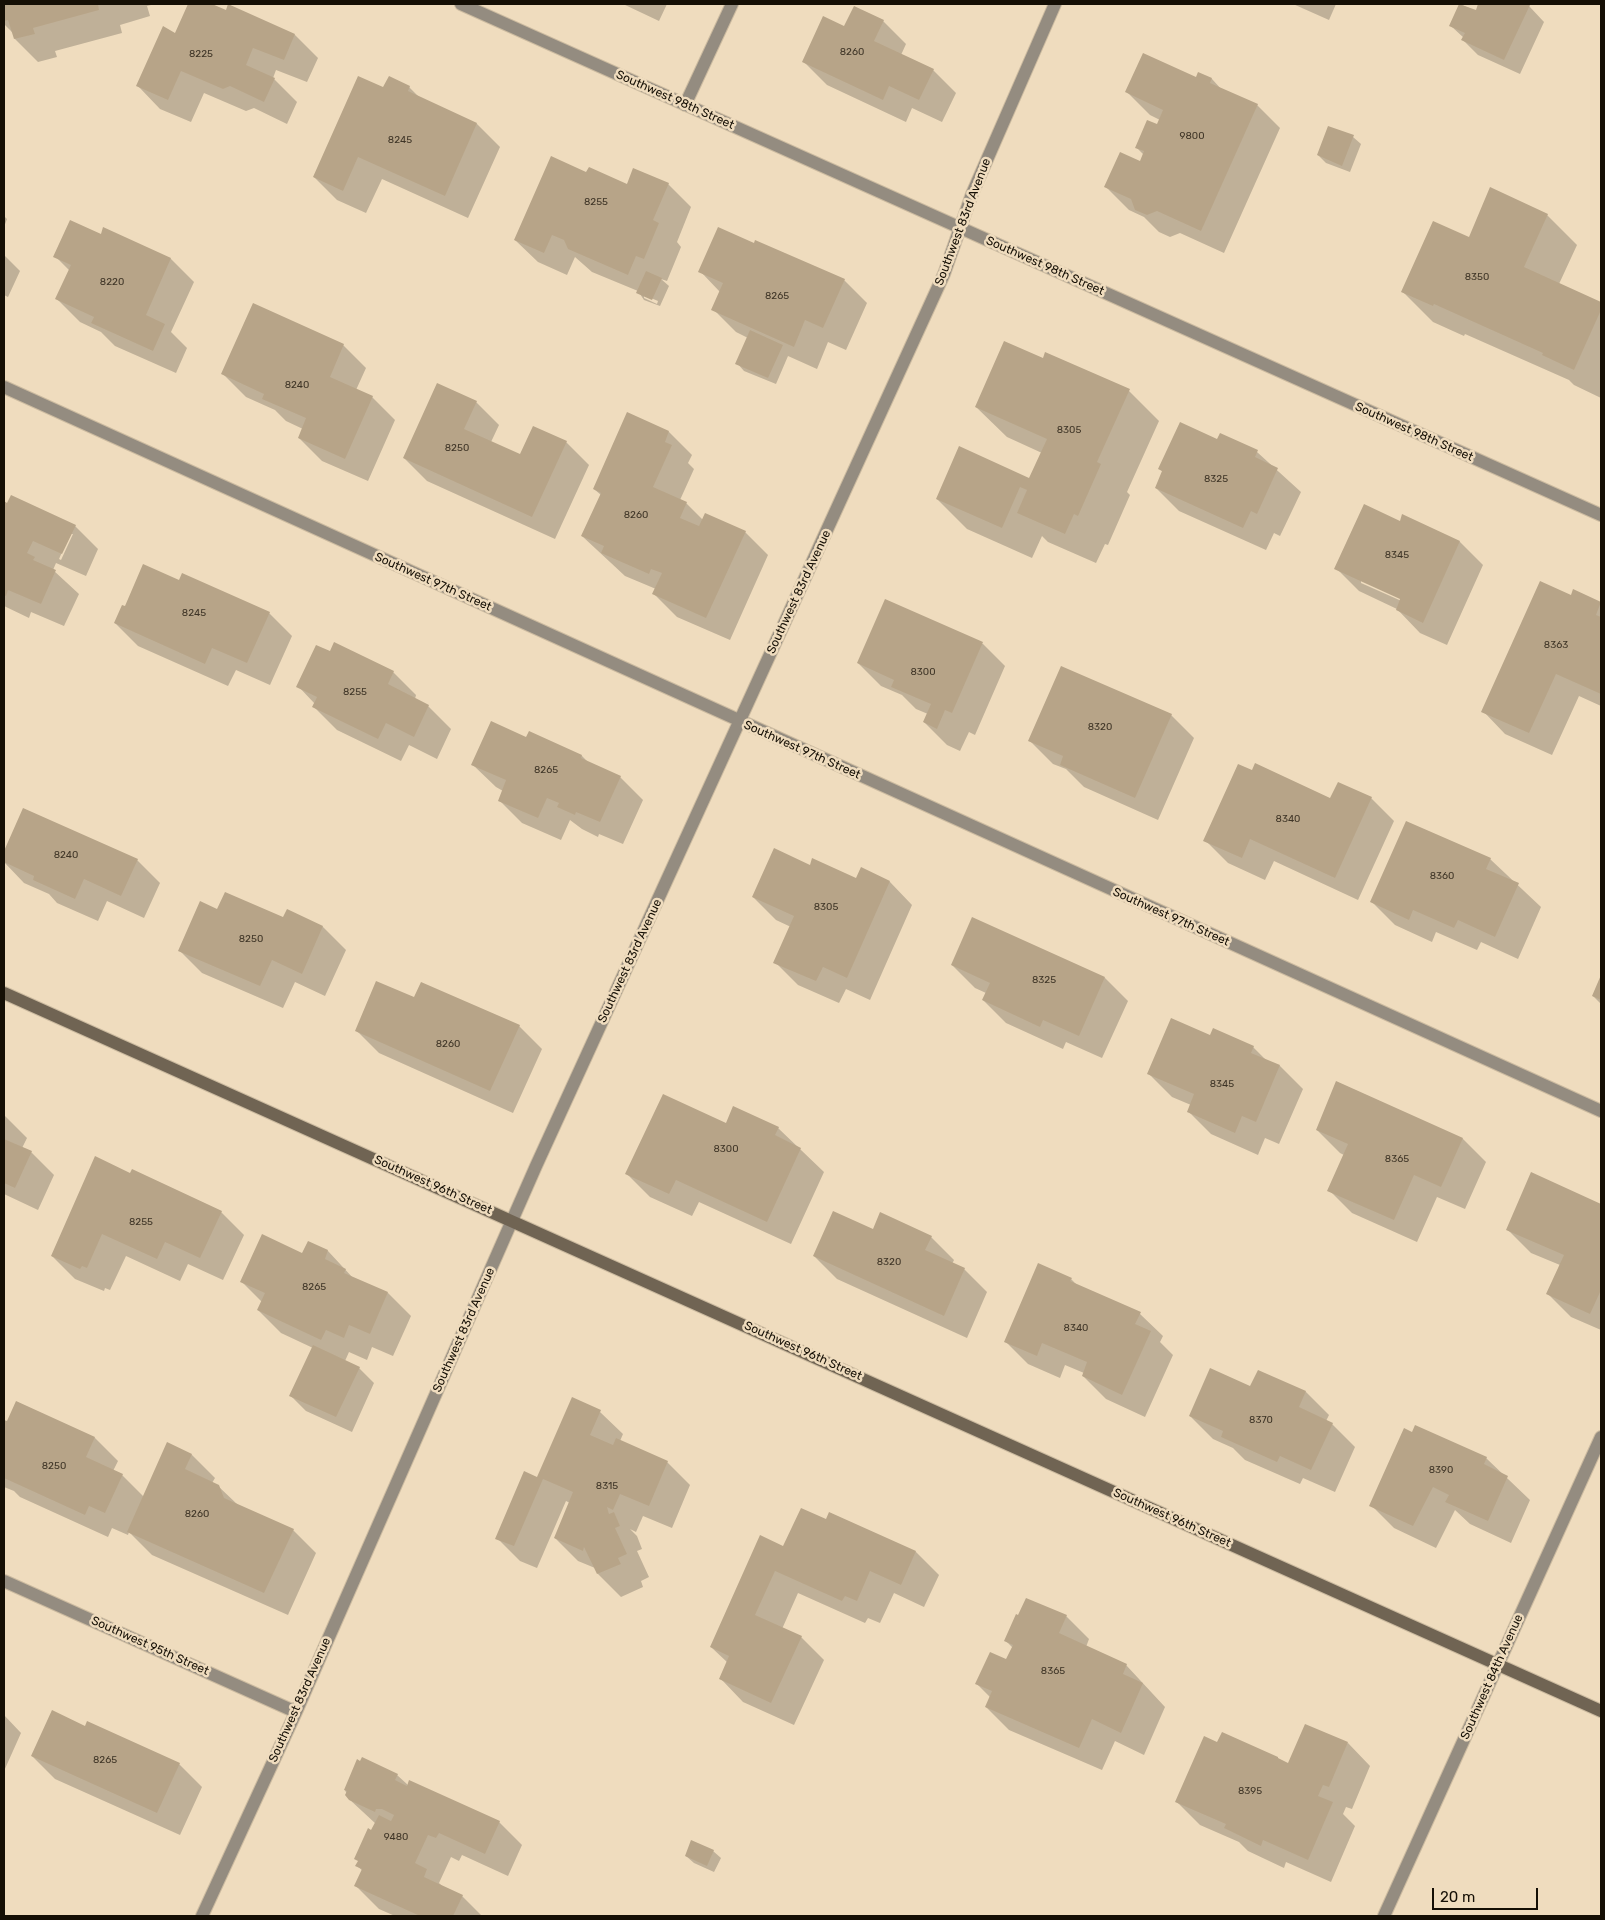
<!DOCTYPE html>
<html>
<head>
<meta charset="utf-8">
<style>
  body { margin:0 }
  #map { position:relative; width:1605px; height:1920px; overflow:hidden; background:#efdcbe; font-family:Rubik,sans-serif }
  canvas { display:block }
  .frame { position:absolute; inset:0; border:5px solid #150f05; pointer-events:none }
  .scale { position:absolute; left:1432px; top:1888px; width:106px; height:22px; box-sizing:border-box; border:2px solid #150f05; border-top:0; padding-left:6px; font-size:15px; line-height:18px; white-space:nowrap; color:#150f05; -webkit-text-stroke:4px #efdcbe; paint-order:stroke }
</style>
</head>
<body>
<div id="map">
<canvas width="1605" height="1920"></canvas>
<div class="frame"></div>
<div class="scale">20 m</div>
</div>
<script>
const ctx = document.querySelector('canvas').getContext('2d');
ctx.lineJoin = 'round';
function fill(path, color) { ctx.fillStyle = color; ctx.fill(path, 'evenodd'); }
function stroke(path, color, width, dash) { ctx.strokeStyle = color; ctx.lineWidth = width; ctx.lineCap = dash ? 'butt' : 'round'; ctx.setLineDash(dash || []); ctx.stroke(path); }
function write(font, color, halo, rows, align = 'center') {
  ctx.font = font + ' Rubik,sans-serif'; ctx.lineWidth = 5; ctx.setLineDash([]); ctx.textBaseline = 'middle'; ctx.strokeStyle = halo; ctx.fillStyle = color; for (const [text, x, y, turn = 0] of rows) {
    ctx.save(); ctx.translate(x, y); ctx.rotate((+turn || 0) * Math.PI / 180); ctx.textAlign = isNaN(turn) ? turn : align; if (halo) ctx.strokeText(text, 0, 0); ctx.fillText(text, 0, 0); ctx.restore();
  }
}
fill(new Path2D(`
  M4 4H155L147 6 150 16 120 25 122 33 55 51 57 57 38 62 15 39 13 33 4 24Z
  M189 4H209L227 11 295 35 318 58 307 82 276 70 273 78 297 102 287 124 254 108 246 111 204 93 191 122 160 109 138 86 176 34Z
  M623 4H667L659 21Z
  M1293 4H1336L1329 20Z
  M1460 4 1476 11 1480 4H1523L1529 6 1544 22 1520 74 1478 55 1463 40 1464 38 1451 26Z
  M883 21 906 44 901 55 933 70 956 93 942 122 912 108 906 122 827 85 804 62 845 27Z
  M1198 73 1212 79 1222 90 1257 105 1280 128 1224 253 1180 233 1170 237 1159 232 1144 217 1129 210 1106 187 1141 162 1144 155 1137 148 1157 126 1160 120 1150 115 1127 92 1197 78Z
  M409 87 421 99 477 124 500 147 468 218 382 179 366 213 337 200 314 177 384 89Z
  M1353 137 1361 144 1350 172 1326 163 1318 155Z
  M634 169 668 184 691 207 677 242 681 247 667 281 661 279 669 286 660 306 644 300 638 291 592 272 575 257 567 275 538 262 515 240 587 173 627 185ZM644 295 658 301 657 304 644 298Z
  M1547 215 1577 245 1559 284 1601 303V398L1574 385 1569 380 1465 334 1464 336 1433 322 1403 292 1469 238Z
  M4 216 7 219 4 227Z
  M104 229 171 259 194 282 171 332 187 348 176 373 115 346 101 332 80 322 57 299 70 271 55 256 101 235Z
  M4 255 20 271 8 297 4 295Z
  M700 271 844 280 867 303 846 350 828 342 817 369 788 356 776 384 744 371 737 363 748 338 736 332 713 309 720 292Z
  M343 345 366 368 356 390 372 397 395 420 368 481 322 461 299 438 303 429 286 421 275 410 246 397 223 374Z
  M1043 360 1129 391 1159 421 1127 492 1130 495 1108 545 1105 544 1096 563 1048 542 1042 536 1032 558 967 529 937 499 1030 479 1042 453 1007 437 976 407Z
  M476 402 499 425 491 442 521 456 566 442 589 465 555 539 427 481 404 458Z
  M628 414 669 432 692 455 688 463 694 469 680 500 686 503 703 520 745 532 768 555 730 640 677 617 654 594 656 589 625 576 582 536 601 495 594 489Z
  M1218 441 1257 452 1301 492 1280 536 1274 533 1266 550 1179 511 1156 488 1163 472 1160 469Z
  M4 503 75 526 98 549 86 576 56 563 53 570 79 594 64 626 31 612 29 618 4 606ZM70 534H73L61 560 59 559Z
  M1403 516 1460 542 1483 565 1447 645 1420 633 1397 609 1359 591 1336 568 1400 523ZM1361 580 1407 601 1406 603 1361 583Z
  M179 582 269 613 292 636 270 685 236 670 228 686 138 646 115 623 125 608Z
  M1574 591 1601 603V706L1579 696 1552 755 1505 734 1483 711 1572 597Z
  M886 600 983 644 1005 666 975 735 969 732 960 751 947 745 924 722 928 714 916 709 902 695 881 686 858 663Z
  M335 644 393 672 416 695 415 699 428 706 451 729 437 759 409 745 401 761 337 730 314 707 315 704 298 686 331 653Z
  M1171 715 1194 738 1158 820 1084 787 1066 769 1053 764 1030 741Z
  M529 732 582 756 589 763 620 777 643 800 623 844 599 834 598 837 582 829 570 820 561 840 522 823 499 800 503 791 496 787 473 765 527 739Z
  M1371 798 1394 821 1358 900 1274 861 1265 880 1228 863 1205 840 1331 800Z
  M24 809 137 860 160 883 144 918 107 901 98 921 57 903 49 894 24 883 4 862V854Z
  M1490 859 1541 907 1518 959 1481 942 1477 950 1436 932 1432 942 1395 925 1372 902Z
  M857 880 890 882 912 905 870 1000 846 989 839 1003 798 985 775 962 791 927 776 920 753 897Z
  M218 911 284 919 288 911 323 927 346 950 325 996 295 982 283 1008 202 973 179 950Z
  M952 965 1105 978 1128 1001 1102 1058 1066 1042 1063 1049 1006 1023 983 1000 986 993 975 988Z
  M1601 978V1004L1593 996Z
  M414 999 519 1026 542 1049 513 1113 379 1053 356 1030Z
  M1211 1036 1253 1047 1267 1061 1280 1066 1303 1089 1279 1144 1265 1138 1258 1155 1211 1134 1188 1111 1191 1105 1172 1097 1149 1074Z
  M1337 1082 1463 1139 1486 1162 1465 1209 1437 1197 1417 1242 1352 1213 1329 1190 1344 1155 1340 1153 1317 1130Z
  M4 1115 27 1138 22 1148 31 1152 54 1175 38 1210 4 1194Z
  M726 1125 778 1128 824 1172 791 1244 699 1202 692 1216 650 1197 627 1174Z
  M1532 1174 1601 1205V1330L1571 1317 1548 1294 1560 1265 1531 1253 1508 1230Z
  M131 1175 221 1212 244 1235 223 1280 188 1264 180 1281 126 1256 110 1290 105 1288 104 1291 75 1279 52 1256Z
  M873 1231 931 1237 954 1260 952 1264 964 1269 987 1292 967 1338 837 1279 814 1256Z
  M309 1242 328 1251 353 1278 388 1293 411 1316 393 1356 372 1347 367 1360 349 1352 345 1361 359 1368 374 1383 352 1432 306 1411 291 1396 313 1348 281 1333 258 1310 262 1302 242 1282 303 1255Z
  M1071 1279 1078 1286 1140 1314 1163 1336 1160 1342 1173 1355 1145 1417 1106 1399 1083 1376 1084 1373 1065 1365 1060 1378 1028 1364 1005 1341Z
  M1259 1371 1306 1392 1329 1415 1326 1421 1332 1424 1355 1447 1335 1492 1303 1478 1300 1484 1245 1460 1233 1448 1213 1439 1190 1416 1251 1388Z
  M17 1402 95 1438 118 1461 113 1471 122 1475 144 1497 168 1444 192 1455 215 1478 212 1483 218 1486 238 1505 293 1530 316 1553 288 1615 152 1555 129 1532 128 1535 112 1528 108 1537 20 1497 14 1491 4 1487V1421L8 1423Z
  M600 1412 623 1434 620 1441 667 1462 690 1485 672 1528 643 1516 636 1532 630 1529 637 1536 642 1549 637 1551 649 1577 641 1581 643 1587 621 1597 598 1574 595 1568 578 1561 555 1538 570 1503 566 1501 537 1568 520 1561 497 1538 538 1479Z
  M1412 1434 1486 1458 1530 1500 1511 1543 1470 1524 1455 1510 1436 1548 1394 1528 1371 1505Z
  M830 1513 916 1552 939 1575 924 1607 894 1593 880 1623 868 1618 865 1623 798 1593 782 1629 801 1637 824 1660 794 1725 743 1702 721 1679 728 1663 711 1647 784 1548 826 1521Z
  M1066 1616 1089 1639 1086 1647 1126 1665 1165 1707 1144 1755 1115 1741 1102 1770 1009 1730 986 1707 990 1697 977 1684 1007 1661 1013 1648 1006 1641Z
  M4 1715 21 1733 4 1771Z
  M1217 1743 1288 1764 1348 1743 1370 1766 1352 1809 1346 1807 1343 1814 1355 1826 1331 1882 1286 1862 1284 1868 1248 1851 1239 1842 1200 1825 1177 1802Z
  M32 1756 179 1764 202 1787 180 1835 55 1779Z
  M397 1775 408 1785 410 1782 499 1822 522 1845 508 1876 462 1855 459 1861 451 1857 439 1883 443 1887 462 1896 482 1916H395L379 1909 356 1886 363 1871 357 1866 376 1824 349 1799 345 1790Z
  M713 1851 721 1858 714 1872 694 1863 686 1856Z`), '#0003');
fill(new Path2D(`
  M4 4H98L99 10 33 28 35 34 14 39 8 20 4 21Z
  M188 4H212L226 10 228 4 295 34 284 60 253 48 246 65 275 78 264 102 230 86 223 89 181 71 168 100 136 86 163 26 175 33Z
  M1459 4 1476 10 1478 4H1526L1530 5 1504 60 1461 40 1465 33 1449 26Z
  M854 6 884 20 874 41 934 69 919 100 889 86 883 100 802 62 823 16 844 26Z
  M1143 53 1196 77 1198 72 1212 78 1210 83 1258 104 1201 231 1157 211 1147 215 1135 210 1131 199 1104 187 1120 152 1140 161 1144 151 1135 148 1147 120 1157 124 1163 110 1125 92Z
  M358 76 383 87 389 76 410 86 408 91 477 123 445 196 358 157 343 191 313 177Z
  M1328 126 1354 135 1342 166 1317 155Z
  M551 156 586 172 589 167 627 184 633 168 669 183 653 220 659 223 644 259 636 256 628 275 568 249 564 240 552 235 544 253 514 240Z
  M1490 187 1548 214 1524 267 1601 302V310L1574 370 1542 355 1543 353 1434 304 1433 306 1401 292 1433 221 1469 237Z
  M70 220 101 234 103 227 171 258 146 315 165 324 153 351 91 323 94 317 55 299 71 265 53 257Z
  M718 227 754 243 755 240 845 279 823 328 805 320 794 347 711 310 723 283 698 272Z
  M646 271 662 278 652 300 636 293Z
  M253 303 344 344 330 377 373 396 345 459 298 438 306 418 262 399 264 394 221 374Z
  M750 330 783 345 768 378 735 364Z
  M1004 341 1043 358 1045 352 1130 389 1097 462 1101 464 1078 516 1074 514 1065 534 1017 513 1027 490 1020 487 1002 528 936 499 959 446 1029 478 1047 439 975 407Z
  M437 383 477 401 464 429 520 454 533 426 567 441 532 517 403 458Z
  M627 412 669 431 665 442 672 445 653 487 687 502 680 518 699 526 705 513 746 531 706 618 652 594 662 573 651 569 649 574 601 553 604 546 581 536 601 493 593 489Z
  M1180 422 1217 439 1220 433 1258 450 1255 457 1278 468 1257 514 1251 511 1243 528 1155 488 1162 471 1158 469Z
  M11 495 76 525 62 554 33 541 27 553 35 557 33 560 56 570 41 604 8 590 6 596 4 595V501L7 503Z
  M1364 504 1400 521 1402 514 1460 541 1423 623 1396 610 1400 599 1334 569Z
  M143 564 179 580 182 573 270 612 247 663 212 648 205 664 114 623 122 605 125 606Z
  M1540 581 1571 595 1573 589 1601 602 1596 615 1601 617V694L1556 674 1529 733 1481 712Z
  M885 599 983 642 952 713 945 710 937 729 923 722 931 704 891 687 894 680 857 663Z
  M334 642 394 671 388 684 429 705 414 737 386 723 378 739 312 707 317 697 296 687 316 645 330 651Z
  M1061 666 1172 714 1135 798 1060 765 1063 756 1028 741Z
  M491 721 526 737 529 731 582 755 581 758 621 776 600 822 576 812 575 815 557 807 559 803 547 798 538 818 498 801 506 780 471 765Z
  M1255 763 1330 798 1338 782 1372 797 1335 878 1250 839 1242 858 1203 841 1238 764 1252 770Z
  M23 808 138 859 121 896 84 879 75 899 33 880 34 876 4 862V851Z
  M1406 821 1491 858 1486 869 1519 883 1495 937 1458 920 1454 928 1413 910 1409 920 1370 902Z
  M774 848 810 865 812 858 856 878 861 867 890 881 847 978 823 967 816 981 773 963 794 916 752 897Z
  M225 892 283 917 287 909 323 926 302 974 272 960 260 986 178 951 200 901 217 909Z
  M972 917 1105 977 1079 1036 1043 1020 1040 1027 982 1000 990 983 951 965Z
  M1601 975V1000L1592 996Z
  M376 981 414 997 421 982 520 1025 490 1091 355 1031Z
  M1171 1018 1210 1035 1213 1028 1254 1046 1251 1053 1280 1065 1256 1122 1242 1116 1235 1133 1187 1112 1194 1094 1147 1074Z
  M1336 1081 1463 1138 1441 1187 1414 1175 1394 1220 1327 1191 1348 1144 1316 1130Z
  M663 1094 726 1123 733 1106 779 1127 775 1135 801 1148 767 1222 676 1180 669 1194 625 1174Z
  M4 1139 32 1151 15 1188 4 1183Z
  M95 1156 130 1173 132 1169 222 1211 200 1258 165 1242 157 1259 102 1234 87 1268 82 1266 80 1269 51 1256Z
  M1531 1172 1601 1204V1290L1590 1314 1546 1294 1564 1255 1506 1230Z
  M833 1211 873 1229 880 1212 932 1236 925 1250 965 1268 944 1316 813 1256Z
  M262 1234 302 1253 308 1241 328 1250 325 1259 346 1269 344 1273 388 1292 370 1334 349 1325 344 1338 326 1330 321 1340 257 1310 265 1293 240 1282Z
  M1038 1263 1072 1278 1070 1281 1141 1312 1135 1324 1151 1331 1122 1395 1082 1376 1087 1362 1042 1343 1037 1356 1004 1342Z
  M313 1345 360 1367 336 1417 289 1396Z
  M1210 1368 1250 1386 1258 1370 1306 1391 1299 1407 1333 1423 1311 1470 1280 1456 1277 1462 1221 1437 1223 1431 1189 1416Z
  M572 1397 601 1410 590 1435 613 1445 616 1438 668 1461 649 1506 620 1494 613 1510 607 1507 609 1514 614 1512 620 1526 615 1528 627 1554 618 1558 621 1564 597 1574 584 1547 583 1551 554 1538 573 1492 543 1479 514 1546 495 1539 524 1471 537 1477Z
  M16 1401 95 1437 86 1457 123 1474 105 1513 89 1506 85 1515 4 1478V1420L7 1421Z
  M1415 1425 1487 1457 1484 1464 1508 1476 1488 1521 1445 1502 1449 1495 1433 1487 1413 1526 1369 1506 1404 1428 1412 1432Z
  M167 1442 192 1454 185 1469 219 1485 224 1498 294 1529 264 1593 127 1532Z
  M801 1508 826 1519 829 1512 916 1551 901 1585 870 1571 857 1601 845 1596 842 1601 775 1571 755 1615 802 1636 771 1703 719 1679 729 1656 710 1647 760 1535 783 1546Z
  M1026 1598 1067 1615 1059 1633 1127 1664 1123 1674 1143 1683 1121 1733 1092 1719 1079 1748 985 1707 992 1691 975 1684 990 1652 1006 1659 1013 1645 1004 1641 1016 1614 1018 1615Z
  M52 1710 85 1726 87 1721 180 1763 157 1813 31 1756Z
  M1305 1724 1348 1742 1329 1787 1323 1785 1318 1796 1333 1802 1308 1860 1263 1840 1261 1846 1224 1828 1226 1824 1175 1802 1204 1736 1217 1742 1222 1732 1278 1757V1758L1288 1763Z
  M362 1757 398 1774 395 1780 407 1786 409 1780 500 1821 485 1854 439 1833 436 1838 428 1835 415 1863 427 1869 424 1877 463 1895 453 1916H420L354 1886 362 1869 355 1866 358 1861 354 1859 368 1828 371 1830 379 1815 391 1821 394 1815 382 1809H376L375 1812 349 1800 345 1795 347 1791 344 1790 357 1759 360 1761Z
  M691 1840 714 1850 707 1866 685 1856Z`), '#b7a488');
const street = new Path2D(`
  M461 4 1601 515
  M685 105 732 4
  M4 387 1601 1111
  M4 1581 296 1712
  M202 1916 296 1712 536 1166 944 274 972 194 1055 4
  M1384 1916 1601 1437`);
const secondary = new Path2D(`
  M4 993 1601 1711`);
stroke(street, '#ccbba0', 14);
stroke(secondary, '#ccbba0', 14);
stroke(street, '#948c80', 12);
stroke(secondary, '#706453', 12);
write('10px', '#3e3426', null, [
  ["8260",852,52],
  ["8225",201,54],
  ["9800",1192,136],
  ["8245",400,140],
  ["8255",596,202],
  ["8350",1477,277],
  ["8220",112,282],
  ["8265",777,296],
  ["8240",297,385],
  ["8305",1069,430],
  ["8250",457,448],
  ["8325",1216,479],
  ["8260",636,515],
  ["8345",1397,555],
  ["8245",194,613],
  ["8363",1556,645],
  ["8300",923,672],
  ["8255",355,692],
  ["8320",1100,727],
  ["8265",546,770],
  ["8340",1288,819],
  ["8240",66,855],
  ["8360",1442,876],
  ["8305",826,907],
  ["8250",251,939],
  ["8325",1044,980],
  ["8260",448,1044],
  ["8345",1222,1084],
  ["8300",726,1149],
  ["8365",1397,1159],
  ["8255",141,1222],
  ["8320",889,1262],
  ["8265",314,1287],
  ["8340",1076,1328],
  ["8370",1261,1420],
  ["8250",54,1466],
  ["8390",1441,1470],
  ["8315",607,1486],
  ["8260",197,1514],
  ["8365",1053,1671],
  ["8265",105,1760],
  ["8395",1250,1791],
  ["9480",396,1837]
]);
write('12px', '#150f05', '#efdcbe', [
  ["Southwest 98th Street",675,100,24],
  ["Southwest 83rd Avenue",963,222,-69],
  ["Southwest 98th Street",1045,266,24],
  ["Southwest 98th Street",1414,432,24],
  ["Southwest 97th Street",433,582,24],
  ["Southwest 83rd Avenue",799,592,-65],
  ["Southwest 97th Street",802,750,24],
  ["Southwest 97th Street",1171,917,24],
  ["Southwest 83rd Avenue",630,961,-65],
  ["Southwest 96th Street",433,1185,24],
  ["Southwest 83rd Avenue",464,1330,-66],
  ["Southwest 96th Street",803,1351,24],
  ["Southwest 96th Street",1172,1518,24],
  ["Southwest 95th Street",150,1646,24],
  ["Southwest 84th Avenue",1492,1677,-66],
  ["Southwest 83rd Avenue",300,1700,-66]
]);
</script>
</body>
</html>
